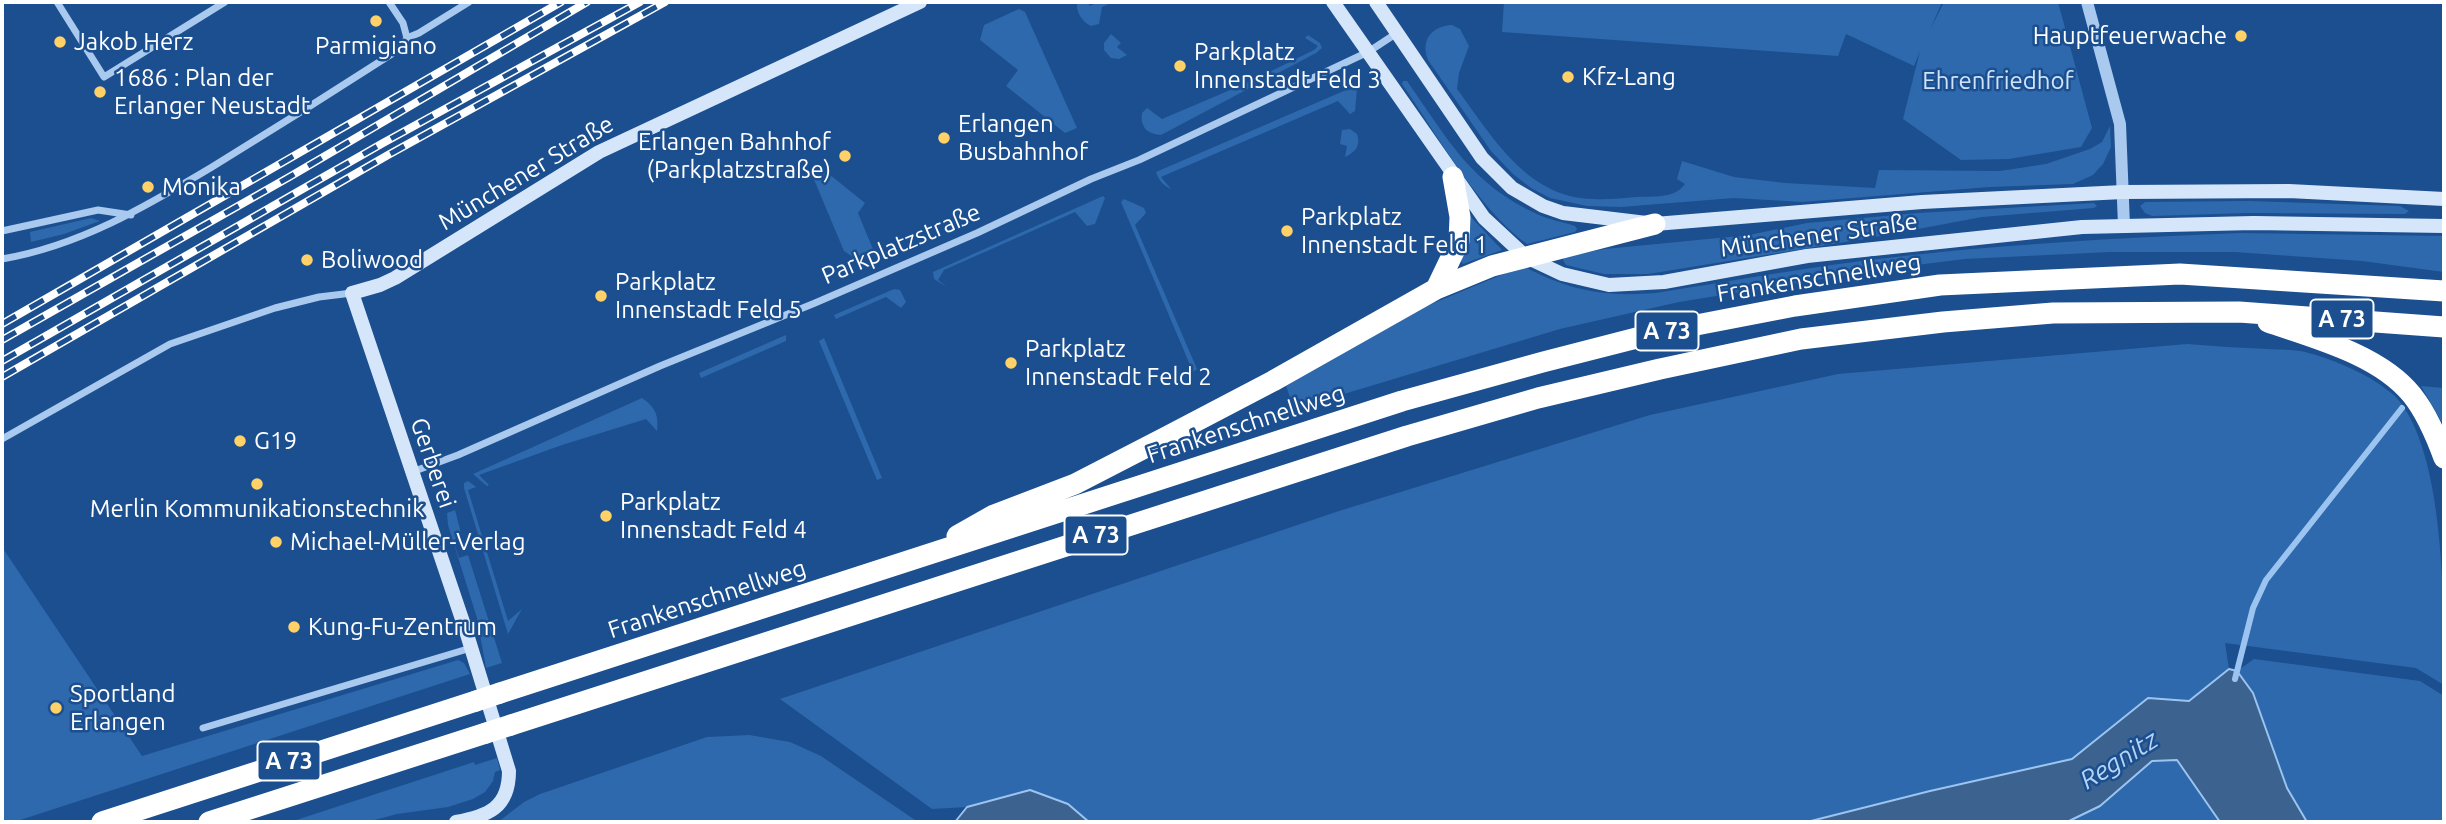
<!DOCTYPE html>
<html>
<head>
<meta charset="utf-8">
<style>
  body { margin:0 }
  #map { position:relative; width:2446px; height:824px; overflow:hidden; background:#1b4f8f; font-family:Ubuntu,sans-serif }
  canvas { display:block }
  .frame { position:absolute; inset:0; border:4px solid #fff; pointer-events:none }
</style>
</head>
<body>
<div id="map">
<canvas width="2446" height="824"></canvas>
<div class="frame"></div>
</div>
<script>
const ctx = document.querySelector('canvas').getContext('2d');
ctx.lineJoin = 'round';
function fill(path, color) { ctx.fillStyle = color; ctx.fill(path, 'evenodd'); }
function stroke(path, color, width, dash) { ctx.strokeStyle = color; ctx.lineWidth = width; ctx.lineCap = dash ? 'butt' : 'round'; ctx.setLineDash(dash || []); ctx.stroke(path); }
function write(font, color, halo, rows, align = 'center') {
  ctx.font = font + ' Ubuntu,sans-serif'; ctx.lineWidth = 5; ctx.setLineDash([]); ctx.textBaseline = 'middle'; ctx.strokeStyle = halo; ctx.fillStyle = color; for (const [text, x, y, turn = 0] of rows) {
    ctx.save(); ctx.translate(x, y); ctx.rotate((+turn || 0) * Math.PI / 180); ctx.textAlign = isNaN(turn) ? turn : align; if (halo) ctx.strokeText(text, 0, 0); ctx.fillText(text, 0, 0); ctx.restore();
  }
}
fill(new Path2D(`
  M1077 2H1089V6L1100 2H1113L1102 7 1099 24 1091 26C1082 22 1076 12 1077 2Z
  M1504 2H1942L1930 30 1944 2H2058L2092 128 2081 147 2009 159 1961 160 1903 119 1920 51 1914 66 1846 34 1838 56 1502 32Z
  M1019 9 1025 12 1077 128 1065 133 1006 86 1018 70 980 40 984 25Z
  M1452 25 1460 29 1469 46 1459 73 1457 89C1492 136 1527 198 1593 199 1607 200 1622 198 1636 197 1652 196 1675 199 1685 184L1677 179 1682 161 1734 177 1785 183 1875 188 1879 170 2000 171 2046 164 2090 149 2102 142 2110 126 2111 147 2103 164 2093 175 2073 184 1989 187 1803 202 1734 198 1621 207 1587 206 1550 198 1531 188 1513 174 1491 151 1428 60C1420 40 1432 26 1452 25Z
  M1111 34 1121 43 1117 47 1127 55 1119 59 1111 58 1104 50V43Z
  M1308 35 1320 43 1322 48 1316 53 1161 135C1147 134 1140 127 1142 113L1147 108 1162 119 1249 82 1314 50 1318 46 1305 38Z
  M1403 81H1407C1448 139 1470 184 1539 215 1550 220 1563 222 1575 226L1577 229 1575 232 1527 244C1479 210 1436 133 1402 84Z
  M1357 89 1355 111 1350 114 1338 101 1161 177 1171 189C1163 185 1159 181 1156 172L1346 90Z
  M1350 129 1357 134C1361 145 1356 152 1345 157L1347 146 1340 144 1342 130Z
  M814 166H819L865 203 858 213 875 254 856 259 844 251 810 170Z
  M1103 196 1105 198 1095 224 1087 226 1075 212 944 270 938 280 947 287 934 279 933 272Z
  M1124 199 1144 208 1146 213 1135 225 1197 369 1193 372 1121 202Z
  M2249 201 2400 206 2409 211 2405 214 2249 213 2152 216 2145 213 2140 206 2145 202Z
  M2094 203 2097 206 2094 208 1982 217 1870 238 1648 274H1604L1566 265 1563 260 1565 256 1605 249 1749 235 1807 223 1918 213Z
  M1470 216 1502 250 1463 264 1460 260Z
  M91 218 100 221 64 234 31 242 30 232Z
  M2241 233 2444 236V272L2362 261 2235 252H2110L1965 259 1884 269 1679 302 1560 329 1294 409 1286 386 1429 305 1523 266C1570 291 1604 297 1656 293 1724 282 1792 270 1861 261 1987 245 2114 238 2241 233Z
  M894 289 900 290 906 302 901 308 886 297 836 319 834 315Z
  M786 335V341L701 378 699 373Z
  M824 338 882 478 877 480 819 341Z
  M2187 344C2214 346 2241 348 2267 349 2279 350 2293 349 2305 352 2336 360 2371 375 2395 396 2446 451 2444 609 2444 685L2416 668 2225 643 2229 669 2189 701 2148 698 2072 759 1930 791 1807 822H1089L1068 804 1030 790 967 807 932 809 780 699 1339 511 1650 415 1838 374Z
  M2421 386 2444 388V426Z
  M642 398C655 407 659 415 657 431L646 419 562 445 479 475 489 485 487 486 473 474Z
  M468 481 476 487 468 490 508 621 522 609 508 634 464 488V483Z
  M455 510 462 537 453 540 459 558 468 555 502 663 486 668 477 618 448 525 447 513Z
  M2 547 142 756 458 660 464 663 470 674 14 822H2Z
  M2254 659 2420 681 2444 696V822H2307L2286 788 2253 693 2237 671Z
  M749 735 790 742 821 756 918 822H498L524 802 540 794 707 737Z
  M497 758 500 770 495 772 493 781 485 792 473 799 448 807 397 814 367 822H290L474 762 475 765Z
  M2177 760 2220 822H2067L2100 806 2152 761Z`), '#2e69ad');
const water = new Path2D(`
  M2229 669 2237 671 2253 693 2287 788 2307 822H2220L2177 760 2152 761 2100 806 2067 822H1807L1930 791 2072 759 2148 698 2189 701Z
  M1030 790 1068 804 1089 822H955L967 807Z`);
fill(water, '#3c6290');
stroke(water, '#9cc4f0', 2);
stroke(new Path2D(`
  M2235 679 2253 608 2266 580 2402 408`), '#9cc4f0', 6);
stroke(new Path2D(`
  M57 2 104 77 225 2
  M389 2 403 23 407 38
  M2 231 98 210 131 215
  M2 259C79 246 145 207 212 167 274 129 336 90 398 50L407 38 419 33 469 2
  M2 439 170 344 275 308 319 297 352 293
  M412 472 458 455 660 366 815 303 977 233 1091 179 1139 160 1368 52 1397 33
  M203 728 471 648`), '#a9c9ee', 7);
stroke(new Path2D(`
  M2087 2 2120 124 2124 226`), '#a9c9ee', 12);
stroke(new Path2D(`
  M1333 2 1484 218 1526 257 1562 274 1609 285 1664 282 1807 256 2082 227 2254 223 2444 226
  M1376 2 1482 158 1512 188 1543 206 1563 213 1655 224 1922 202 2123 192 2289 191 2444 199
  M456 822C488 816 509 808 509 771L466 631 352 293 380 285 395 278 599 152 920 2`), '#d6e6fa', 14);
stroke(new Path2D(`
  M1436 289 1459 241 1460 217 1453 177
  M2268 322C2315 338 2380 355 2412 395 2427 414 2436 436 2444 458
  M957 536 994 515 1075 484 1168 436 1273 381 1436 289 1492 266 1655 224
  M500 693 1402 401 1543 362 1660 332 1795 306 1940 285 2180 274 2444 291
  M511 725 1407 436 1538 398 1660 369 1801 339 1943 322 2053 313 2239 312 2444 327
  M102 822 476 701
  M209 822 486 733`), '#fff', 21);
const rail = new Path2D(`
  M2 324 561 2
  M2 340 291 176 587 2
  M2 361 383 143 640 2
  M2 377 388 155 665 2`);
stroke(rail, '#fff', 8);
stroke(rail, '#1b4f8f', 5, [16]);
stroke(new Path2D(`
  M476 701 500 693
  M486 733 511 725`), '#fff', 21);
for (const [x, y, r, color] of [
  [376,21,7,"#ffd166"],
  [2241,36,7,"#ffd166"],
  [60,42,7,"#ffd166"],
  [1180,66,7,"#ffd166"],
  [1568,77,7,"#ffd166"],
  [100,92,7,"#ffd166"],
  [944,138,7,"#ffd166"],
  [845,156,7,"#ffd166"],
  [148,187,7,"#ffd166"],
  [1287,231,7,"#ffd166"],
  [307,260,7,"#ffd166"],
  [601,296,7,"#ffd166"],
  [1011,363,7,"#ffd166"],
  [240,441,7,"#ffd166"],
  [257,484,7,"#ffd166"],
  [606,516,7,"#ffd166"],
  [276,542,7,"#ffd166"],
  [294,627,7,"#ffd166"],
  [56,708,7,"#ffd166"]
]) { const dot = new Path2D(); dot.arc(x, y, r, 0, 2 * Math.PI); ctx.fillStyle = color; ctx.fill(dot); stroke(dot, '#1b4f8f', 2.5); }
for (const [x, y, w] of [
  [2342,319,63],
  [1667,331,63],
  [1096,535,63],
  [289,761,63]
]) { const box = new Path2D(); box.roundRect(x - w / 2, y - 19.5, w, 39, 5); ctx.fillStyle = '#1b4f8f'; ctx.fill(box); stroke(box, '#fff', 2); }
write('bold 23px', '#fff', null, [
  ["A 73",2342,319],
  ["A 73",1667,331],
  ["A 73",1096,535],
  ["A 73",289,761]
]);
write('24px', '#fff', '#1b4f8f', [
  ["Hauptfeuerwache",2227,36,"right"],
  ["Jakob Herz",74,42],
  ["Parmigiano",376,46,"center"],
  ["Parkplatz",1194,52],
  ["Innenstadt Feld 3",1194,80],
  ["Kfz-Lang",1582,77],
  ["1686 : Plan der",114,78],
  ["Erlanger Neustadt",114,106],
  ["Erlangen",958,124],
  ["Busbahnhof",958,152],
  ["Erlangen Bahnhof",831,142,"right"],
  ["(Parkplatzstraße)",831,170,"right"],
  ["Monika",162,187],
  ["Parkplatz",1301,217],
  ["Innenstadt Feld 1",1301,245],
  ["Boliwood",321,260],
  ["Parkplatz",615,282],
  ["Innenstadt Feld 5",615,310],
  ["Parkplatz",1025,349],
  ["Innenstadt Feld 2",1025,377],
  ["G19",254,441],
  ["Parkplatz",620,502],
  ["Innenstadt Feld 4",620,530],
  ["Merlin Kommunikationstechnik",257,509,"center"],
  ["Michael-Müller-Verlag",290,542],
  ["Kung-Fu-Zentrum",308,627],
  ["Sportland",70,694],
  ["Erlangen",70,722]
], 'left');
write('24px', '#cfe3fa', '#1b4f8f', [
  ["Ehrenfriedhof",1998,81]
]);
write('24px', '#fff', '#1b4f8f', [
  ["Münchener Straße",526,173,-31],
  ["Münchener Straße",1819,235,-8],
  ["Parkplatzstraße",901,244,-23],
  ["Frankenschnellweg",1819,278,-9],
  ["Frankenschnellweg",1246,424,-18],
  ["Gerberei",433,463,71],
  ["Frankenschnellweg",707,599,-18]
]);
write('italic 26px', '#b5d3f5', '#1b4f8f', [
  ["Regnitz",2119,760,-32]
]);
</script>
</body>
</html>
